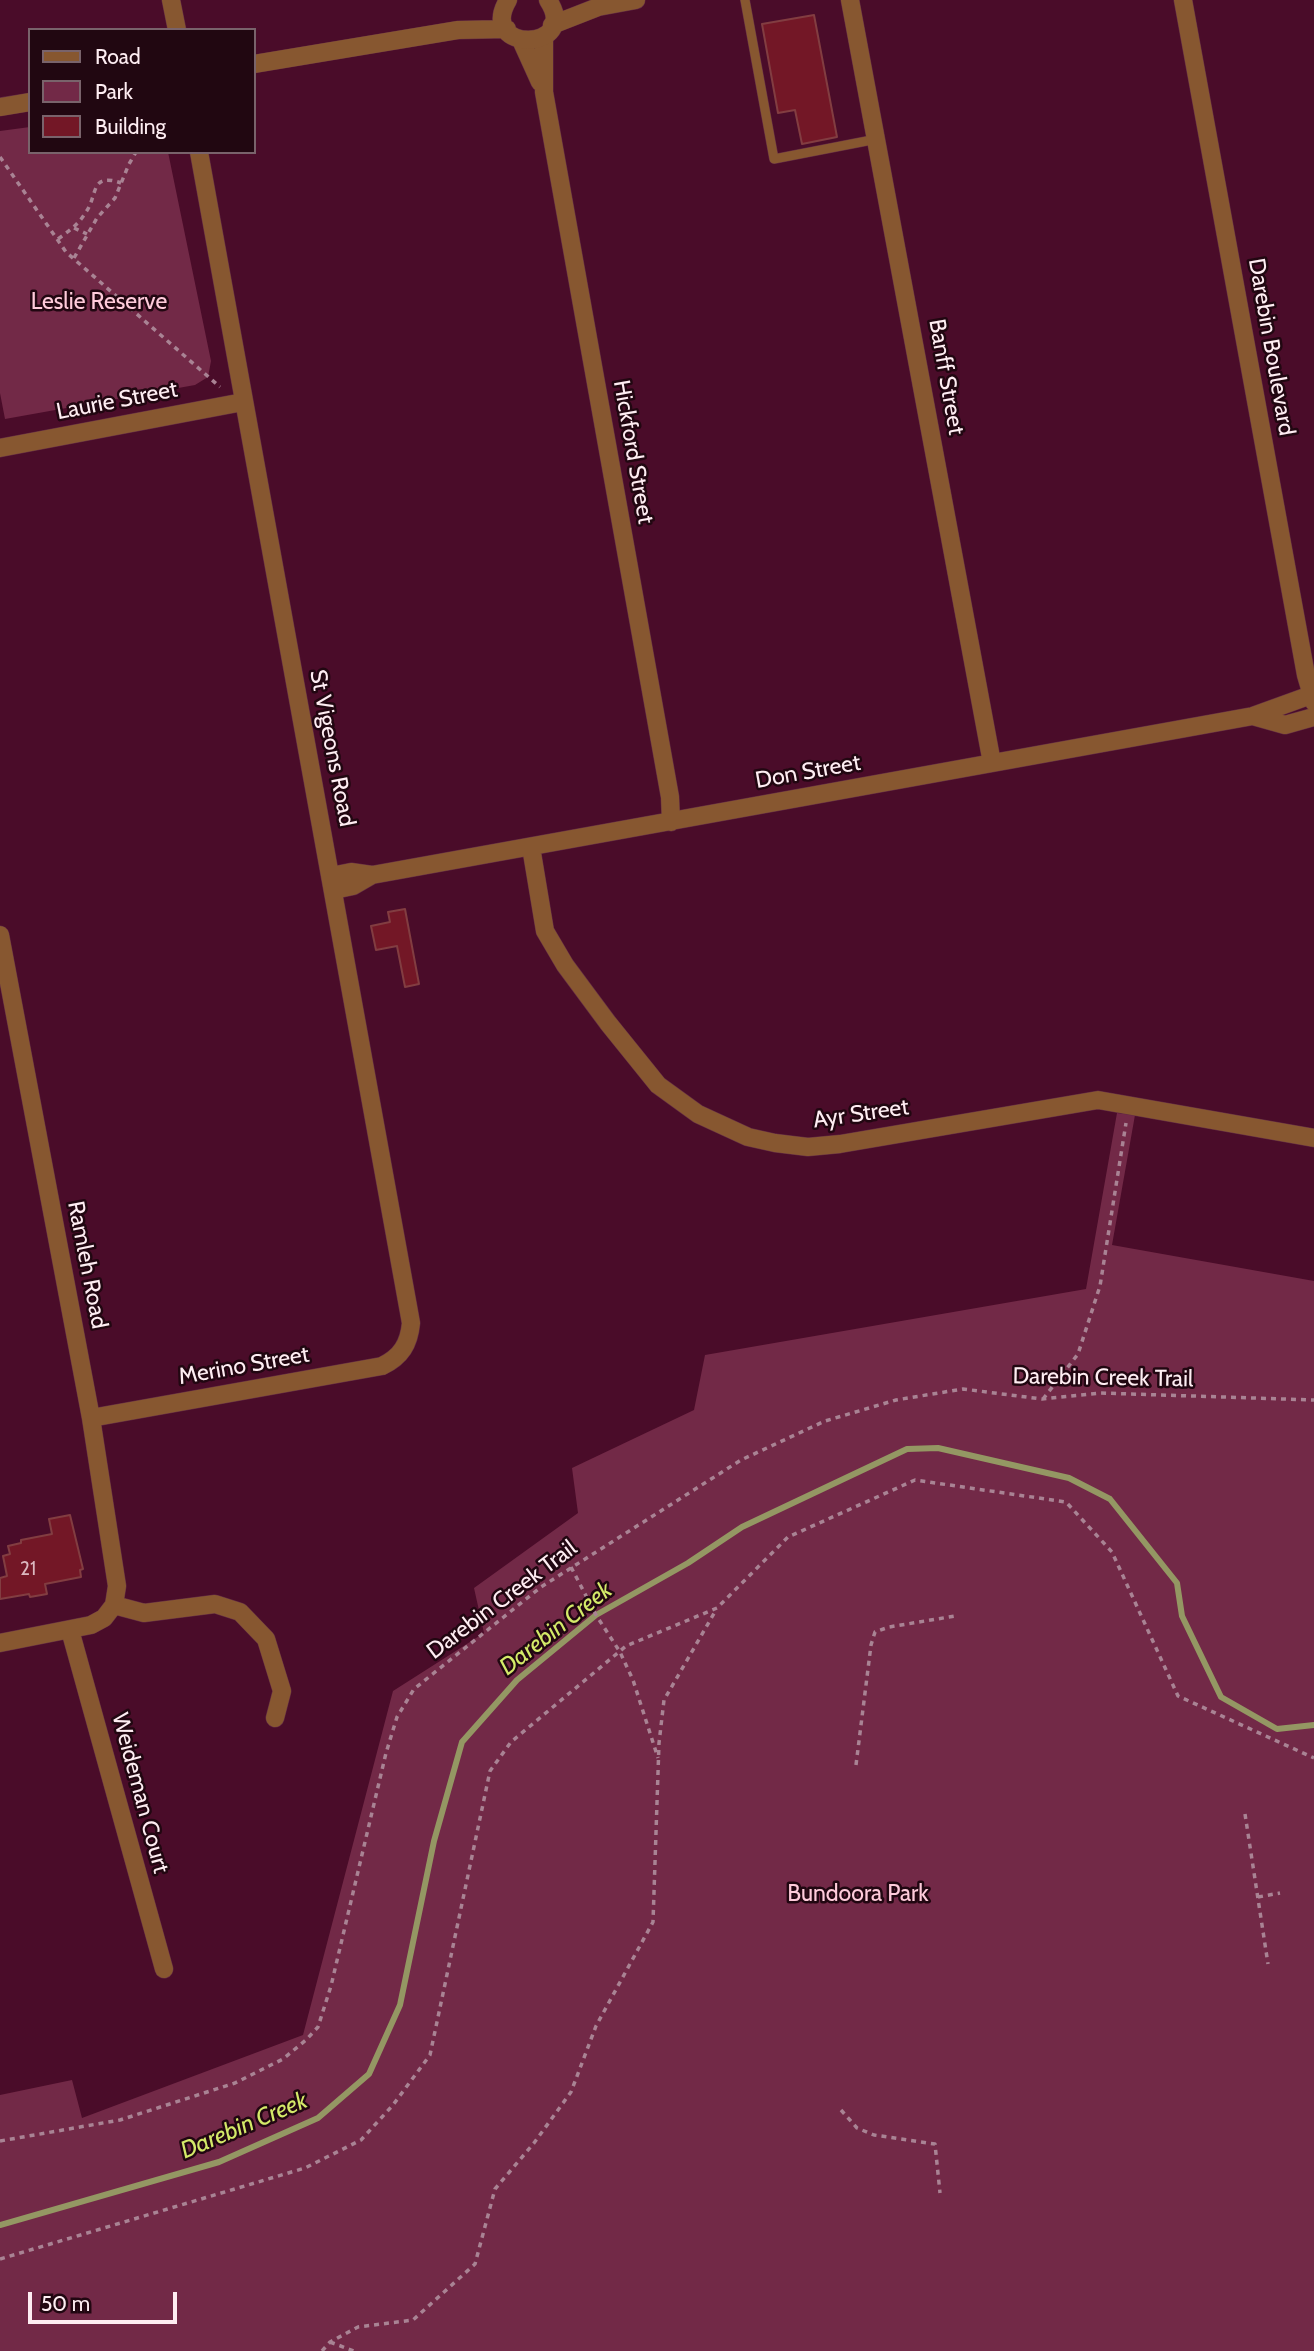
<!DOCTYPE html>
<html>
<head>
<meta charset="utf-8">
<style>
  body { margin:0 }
  #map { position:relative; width:1314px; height:2351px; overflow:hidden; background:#4a0c29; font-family:Cabin,sans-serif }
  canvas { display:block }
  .legend { position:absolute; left:28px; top:28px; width:228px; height:126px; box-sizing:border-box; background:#210711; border:2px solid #79636b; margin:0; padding:9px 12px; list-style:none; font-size:21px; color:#feedf2 }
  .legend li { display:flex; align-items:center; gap:14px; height:35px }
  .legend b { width:35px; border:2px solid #79636b }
  .scale { position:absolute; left:28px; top:2292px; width:149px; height:32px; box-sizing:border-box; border:4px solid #feedf2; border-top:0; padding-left:9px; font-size:21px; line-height:24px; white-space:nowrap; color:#feedf2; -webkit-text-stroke:5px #210711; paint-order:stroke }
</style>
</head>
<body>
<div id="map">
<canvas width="1314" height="2351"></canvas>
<ul class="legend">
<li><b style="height:9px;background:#875730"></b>Road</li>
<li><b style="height:19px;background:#722947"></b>Park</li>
<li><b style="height:19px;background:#731726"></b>Building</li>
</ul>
<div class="scale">50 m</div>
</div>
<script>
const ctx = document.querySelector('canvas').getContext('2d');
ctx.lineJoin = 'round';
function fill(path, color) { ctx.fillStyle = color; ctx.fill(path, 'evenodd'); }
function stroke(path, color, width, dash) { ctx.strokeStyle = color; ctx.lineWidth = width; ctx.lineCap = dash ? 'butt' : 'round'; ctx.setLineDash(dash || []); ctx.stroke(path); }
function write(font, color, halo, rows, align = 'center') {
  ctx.font = font + ' Cabin,sans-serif'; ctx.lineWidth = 5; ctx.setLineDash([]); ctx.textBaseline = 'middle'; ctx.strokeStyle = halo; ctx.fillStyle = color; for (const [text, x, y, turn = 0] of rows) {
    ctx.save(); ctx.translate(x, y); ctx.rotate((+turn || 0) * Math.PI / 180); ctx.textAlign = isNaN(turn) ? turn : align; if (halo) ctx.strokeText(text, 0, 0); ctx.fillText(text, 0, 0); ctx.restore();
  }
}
fill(new Path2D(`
  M30 127V152H168L211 361 208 377 195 385 5 419 0 393V131Z
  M1117 1113 1135 1115 1112 1245 1314 1281V2351H0V2095L72 2080 82 2118 303 2035 393 1691 484 1633 474 1588 578 1513 572 1468 694 1410 705 1355 1086 1289Z`), '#722947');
stroke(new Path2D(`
  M0 2225 219 2162 318 2118 369 2074 400 2005 434 1841 462 1742 517 1680 596 1615 688 1563 742 1527 907 1449 938 1448 1069 1478 1110 1499 1177 1583 1182 1616 1221 1697 1277 1729 1314 1725`), '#949763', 6);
const building = new Path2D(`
  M814 15 837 137 802 144 795 110 778 113 762 24Z
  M405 909 419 984 405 987 397 946 376 950 371 926 390 922 388 912Z
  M70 1515 83 1569 80 1570 81 1577 45 1584 47 1594 30 1597 29 1594 0 1599V1578L7 1576 3 1556 10 1554 8 1546 21 1543V1540L52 1534 49 1519Z`);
fill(building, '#731726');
stroke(building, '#823d41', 2);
const service = new Path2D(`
  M745 0 774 159 877 139`);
const minor = new Path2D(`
  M171 0 177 30
  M850 0 992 763
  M1183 0 1306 675 1314 702
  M544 36V92L670 797 671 822
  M521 40 540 82
  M0 448 243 402
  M1253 716 1285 725 1314 717
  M531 847 545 931 565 965 608 1023 658 1085 698 1114 748 1137 775 1143 808 1147 840 1144 1098 1100 1314 1138
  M331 876 351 872 372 875 1253 716 1311 695
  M334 890 353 886 372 875
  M0 935 91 1418 117 1586 114 1605
  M91 1418 382 1366C401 1357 409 1344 411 1323L199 152
  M114 1605 144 1613 215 1604 240 1612 266 1639 282 1691 275 1718
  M70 1630 164 1969
  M0 1643 91 1625 104 1618 114 1605`);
const tertiary = new Path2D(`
  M508 0C476 54 582 52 548 0
  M552 25 598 7 636 0
  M254 64 458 30 507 29
  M0 107 30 102`);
stroke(service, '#632c45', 10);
stroke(minor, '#632c45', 19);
stroke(tertiary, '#632c45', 19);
stroke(new Path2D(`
  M0 157 66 252 220 387
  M74 228 87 234
  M58 239C69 231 79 224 86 212 98 195 90 172 121 183
  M74 258 97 218 115 198 129 164 136 152
  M1043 1399 1078 1354 1100 1286 1126 1123
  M571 1567 596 1615 620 1652 633 1680 658 1758
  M856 1765 871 1645 875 1632 889 1627 955 1616
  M1245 1814 1268 1964
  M1258 1897 1280 1893
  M841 2110 857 2128 874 2135 935 2144 940 2193
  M0 2141 120 2120 235 2083 283 2059 306 2040 318 2027 331 1986 386 1753 397 1717 414 1689 541 1587 741 1460 825 1421 896 1400 963 1389 1042 1399 1101 1393 1314 1400
  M0 2259 305 2168 361 2140 393 2105 430 2055 490 1771 511 1742 626 1646 717 1608 788 1537 915 1480 1066 1502 1112 1552 1178 1696 1314 1758
  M330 2342 354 2351
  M322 2351 330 2342 358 2327 413 2320 475 2264 495 2189 534 2143 571 2092 596 2026 653 1922 659 1743 664 1700 716 1610`), '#a98394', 3.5, [5, 5]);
stroke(service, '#875730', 9);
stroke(minor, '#875730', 18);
stroke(tertiary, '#875730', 18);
write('19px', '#dbb8bf', null, [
  ["21",28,1569]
]);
write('23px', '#ffcbdb', '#210711', [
  ["Leslie Reserve",99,302],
  ["Bundoora Park",858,1894]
]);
write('23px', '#feedf2', '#210711', [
  ["Darebin Boulevard",1271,347,80],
  ["Banff Street",946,377,80],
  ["Laurie Street",117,401,-11],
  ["Hickford Street",633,452,80],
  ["St Vigeons Road",332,748,79],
  ["Don Street",808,772,-10],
  ["Ayr Street",861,1114,-8],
  ["Ramleh Road",87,1265,79],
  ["Merino Street",244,1366,-10],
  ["Darebin Creek Trail",1103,1378,1],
  ["Darebin Creek Trail",502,1600,-37],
  ["Weideman Court",140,1793,75]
]);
write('italic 24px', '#d4ea69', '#210711', [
  ["Darebin Creek",556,1629,-38],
  ["Darebin Creek",244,2126,-23]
]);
</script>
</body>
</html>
